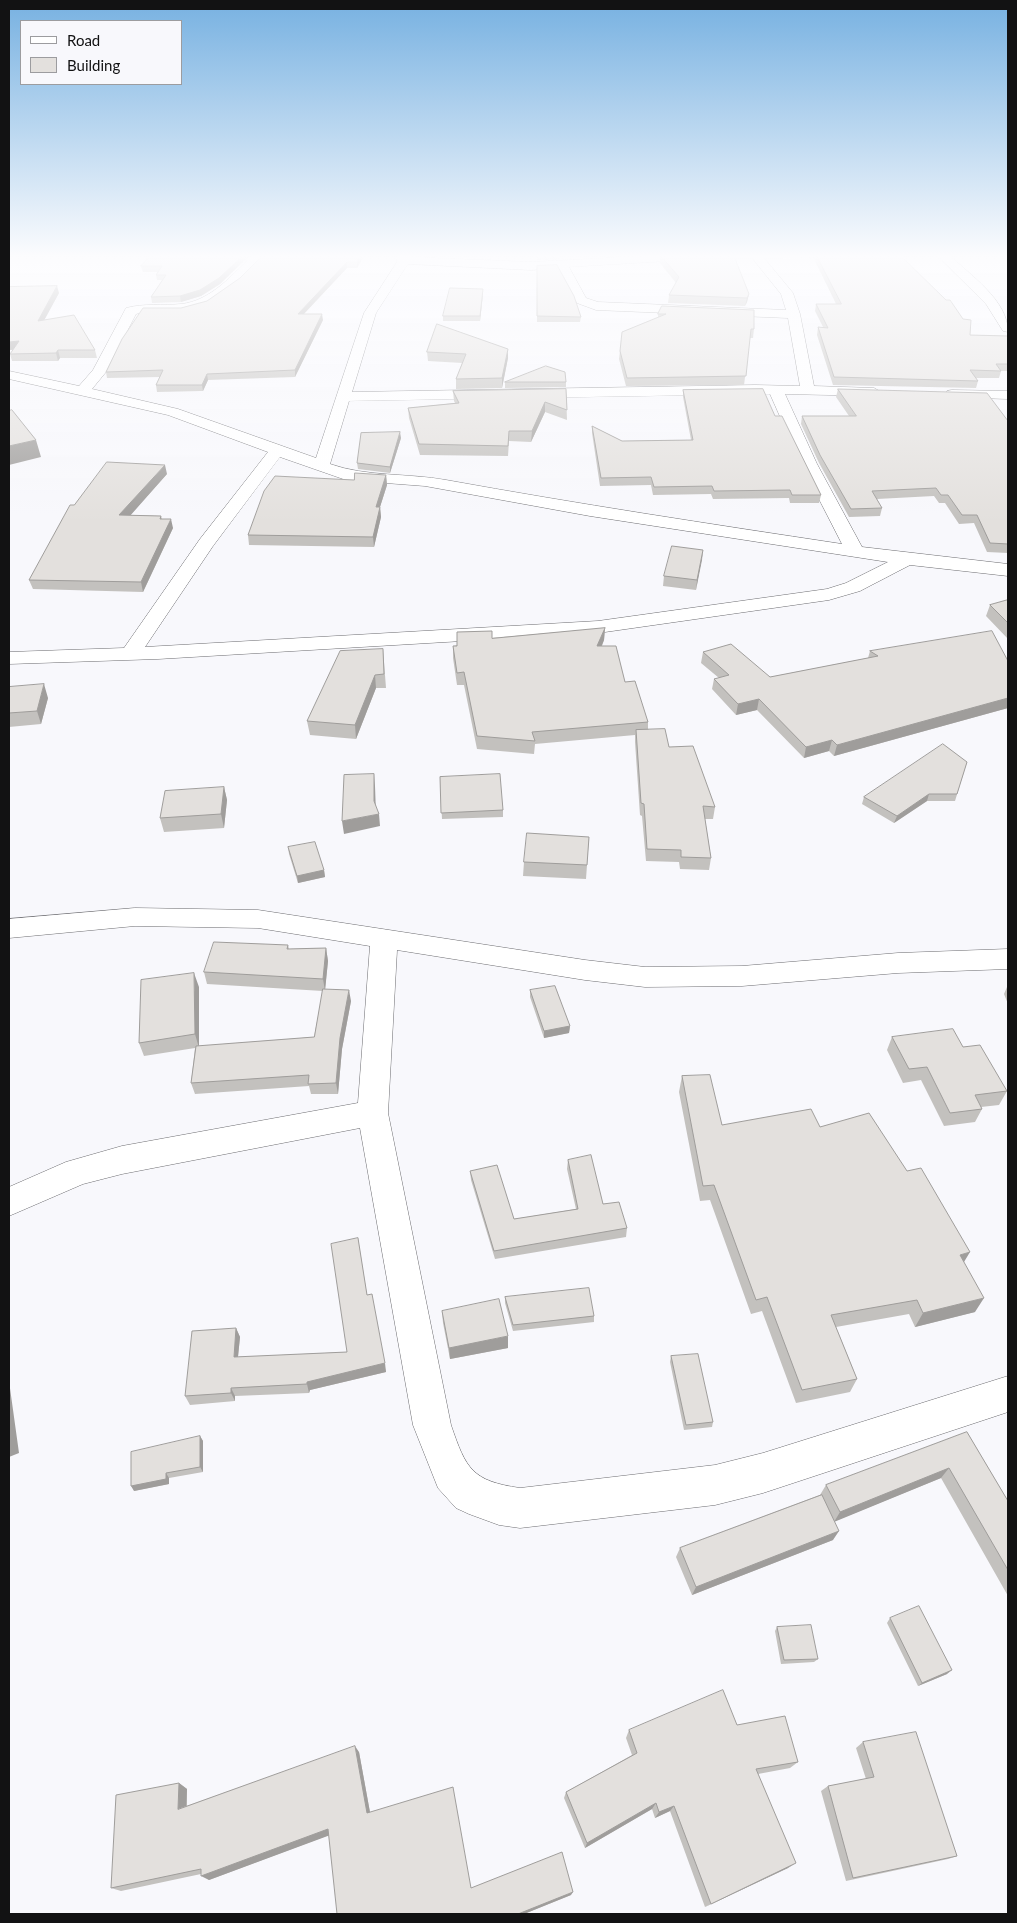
<!DOCTYPE html>
<html>
<head>
<meta charset="utf-8">
<style>
  body { margin:0 }
  #map { position:relative; width:1017px; height:1923px; overflow:hidden; background:#f8f8fc; font-family:Lato,sans-serif }
  canvas { display:block }
  .frame { position:absolute; inset:0; border:10px solid #121213; pointer-events:none }
  .legend { position:absolute; left:20px; top:20px; width:162px; height:65px; box-sizing:border-box; background:#f8f8fc; border:1px solid #9c9c9f; margin:0; padding:6px 9px; list-style:none; font-size:15px; color:#121213 }
  .legend li { display:flex; align-items:center; gap:10px; height:25px }
  .legend b { width:25px; border:1px solid #9c9c9f }
</style>
</head>
<body>
<div id="map">
<canvas width="1017" height="1923"></canvas>
<div class="frame"></div>
<ul class="legend">
<li><b style="height:6px;background:#fff"></b>Road</li>
<li><b style="height:14px;background:#e3e0dd"></b>Building</li>
</ul>
</div>
<script>
const ctx = document.querySelector('canvas').getContext('2d');
ctx.lineJoin = 'round';
function stroke(path, color, width, dash) { ctx.strokeStyle = color; ctx.lineWidth = width; ctx.lineCap = dash ? 'butt' : 'round'; ctx.setLineDash(dash || []); ctx.stroke(path); }
function fill(path, color) { ctx.fillStyle = color; ctx.fill(path, 'evenodd'); }
const minor = new Path2D(`
  M254 254H266C246 280 216 308 182 312 167 313 151 309 136 314L106 372 92 389 178 409 316 458 364 313 397 262 396 260 402 254H414L412 257 531 262 680 254H865L859 257 764 258 793 293 800 314 814 386 874 388 881 392 874 396 785 394 817 464 862 547 1008 564V576L910 565 860 591 829 600 598 633 158 659 9 664V652L124 648 200 539 268 452 168 415 9 379V371L79 386 93 370 126 308C145 303 162 306 181 304 211 301 233 274 254 254ZM720 258H752L781 294 786 310 598 302 586 298 569 267ZM408 264 531 270 558 268 577 303 596 310 788 318 800 386 755 385 352 392 376 313ZM770 394 801 464 842 544C710 524 578 504 446 480 408 473 367 477 330 464L349 401ZM280 457 346 480 425 486 590 516 888 562 846 583 827 589 598 621 145 647 213 546Z
  M936 254H948C970 275 1008 300 1008 332L1003 331 986 304Z
  M952 390 1008 391V399L947 397 945 394 947 391Z
  M135 908 258 910 585 960 645 967 742 966 898 953 1008 949V969L898 973 742 986 645 987 585 980 397 950 388 1113 451 1425C466 1469 472 1481 520 1488L715 1465 763 1453 1008 1376V1412L763 1493 715 1505 520 1528 499 1525 469 1514 456 1508 438 1488 413 1425 360 1128 122 1174 83 1184 9 1216V1187L66 1162 122 1146 358 1103 370 946 258 928 135 926 9 938V919Z`);
stroke(minor, '#6c6c70', 1);
fill(minor, '#fff');
fill(new Path2D(`
  M152 254H251L220 284 201 296 181 302 152 303 151 297 162 280H157L156 275 158 272H143L141 266Z
  M365 254 357 268H347L304 314 323 320 295 377 208 380 203 391 157 392 156 385 160 377 107 378 106 372 181 308 207 301 240 278 259 259Z
  M537 254H580V256H560V259L537 260Z
  M815 254H899L970 335 1008 336V371H1001L999 378H976L978 381 976 388 833 385 817 335 818 327H823L815 311 816 304H836L814 259Z
  M660 255 749 294 747 302 745 306 668 303 669 295 676 283 660 263Z
  M537 266 581 317 580 322H537Z
  M9 287 59 293 44 320 95 350 97 358H60L58 361H12L10 354 13 350H9Z
  M483 294 480 321H443V316Z
  M662 306 754 329 753 338H750L744 385 626 386 619 359 620 351 658 318V314Z
  M437 324 508 358 502 388 456 389V379L462 363 428 361 427 352Z
  M505 382H566V387L505 388Z
  M566 389 567 420 545 412 531 442 509 441 508 456 420 455 409 418 408 408 455 403 454 401 453 391Z
  M838 389 1008 421V553L987 552 974 523 959 524 945 503H939L934 496 877 499 882 508 880 516 849 517 819 463 801 424 802 416H849L836 397Z
  M683 390 775 416 821 495 819 503H790L789 498 713 499 711 494 653 495 651 485 600 486 592 433V426L622 441 691 440 683 397Z
  M401 438 390 473 358 469 357 463Z
  M167 474 130 515 161 516 162 519 173 528 143 592 33 589 29 580 74 505Z
  M386 475 387 485 380 507 381 517 374 547 249 545 248 535 354 480Z
  M703 550 696 590 663 586 664 576Z
  M1008 600V639L986 616 990 605Z
  M605 628 604 640 602 646 625 682 648 722V729L669 747 715 807 713 819H705L711 858 709 870 680 869 679 862 646 861 642 816 640 815 635 742V735L535 744 534 754 477 749 464 685H457L453 658V646L492 638Z
  M383 649 386 688H376L356 739 310 735 307 721Z
  M870 651 1008 661V708L834 756 829 751 804 758 757 710 736 715 712 689 714 679 719 678 701 663 703 652 770 677 868 658Z
  M9 687 48 698 41 724 9 727Z
  M967 762 955 801H927L894 823 862 804 864 797Z
  M440 777 503 810V817L442 819Z
  M224 787 227 800 224 828 164 832 160 818Z
  M589 837 586 879 523 876 524 862Z
  M288 847 324 870 325 877 298 883 289 854Z
  M288 945 289 949 326 948 328 961 325 989 351 1001 342 1049 338 1094H311L309 1086 195 1094 191 1083 195 1048 144 1056 139 1043 199 987V1046L314 1037 323 991 207 984 204 972Z
  M1007 987H1008V1004L1004 994Z
  M530 990 570 1026 569 1033 544 1038 530 997Z
  M892 1037 963 1047 1007 1091 999 1105 981 1107 982 1109 975 1122 944 1126 921 1080 903 1083 887 1050Z
  M682 1076 722 1125 820 1127 964 1262 975 1312 915 1327 909 1314 836 1327 857 1379 850 1392 796 1403 762 1311 751 1314 710 1200 700 1201 679 1092Z
  M568 1160 603 1204 627 1228 626 1237 495 1259 471 1180 470 1171 514 1219 576 1209 567 1169Z
  M358 1238 367 1295 386 1372 310 1390 309 1393 235 1396V1401L190 1405 185 1396 236 1328 240 1337 238 1357 347 1352Z
  M505 1297 594 1316V1322L513 1331 505 1303Z
  M442 1311 508 1348 450 1359 443 1323Z
  M671 1356 713 1422 712 1427 684 1430 670 1362Z
  M967 1432 1008 1501V1596L941 1478 835 1521 833 1540 692 1595 676 1557 680 1548 820 1495 826 1485Z
  M200 1436 203 1441V1472L169 1478V1484L134 1491Z
  M890 1618 947 1674 918 1686 887 1623Z
  M777 1627 818 1659 814 1662 781 1664 775 1631Z
  M737 1725 798 1762 790 1768 758 1774 788 1868 705 1907 670 1811 655 1818 652 1809 585 1848 564 1798 566 1792 632 1755 626 1738 629 1730Z
  M863 1742 957 1856 948 1859 846 1881 821 1791 828 1786 866 1779 856 1748Z
  M359 1752 370 1812 471 1888 571 1895 524 1914 329 1835 209 1880 201 1874 121 1891 111 1888 179 1783 187 1789V1806Z`), '#c3c1be');
fill(new Path2D(`
  M245 254H251L220 284 201 296 181 302 180 296Z
  M361 254H365L357 268V262Z
  M347 262V268L298 320V314Z
  M57 286 59 293 40 328 38 321Z
  M483 289V294L480 321V316Z
  M749 294 747 302 745 306 747 298Z
  M322 314 323 320 295 377V370Z
  M19 341 21 349 9 350V342Z
  M508 349V358L502 388V378Z
  M58 350 60 358 58 361 56 353Z
  M207 374 208 380 203 391 202 385Z
  M545 402V412L531 442 532 431Z
  M400 432 401 438 390 473V467Z
  M36 440 41 457 9 465V446Z
  M165 465 167 474 122 525 119 515Z
  M386 475 387 485 380 507 381 517 374 547 373 537 376 507Z
  M171 519 173 528 143 592 141 582Z
  M703 550 702 560 696 590 697 580Z
  M605 628 604 640 596 659 597 646Z
  M375 675 376 688 356 739 355 725Z
  M44 684 48 698 41 724 37 711Z
  M1008 698V708L834 756 837 745Z
  M759 699 757 710 736 715 738 704Z
  M832 740 829 751 804 758 806 747Z
  M374 774 375 786 376 814 374 801Z
  M224 787 227 800 224 828 221 814Z
  M929 794 927 801 894 823 897 816Z
  M379 814 380 826 344 834 342 821Z
  M324 870 325 877 298 883 297 876Z
  M326 948 328 961 325 991 323 979Z
  M194 973 199 987V1048L195 1034Z
  M349 990 351 1001 342 1049 338 1094 336 1083 340 1038Z
  M570 1026 569 1033 544 1038V1031Z
  M970 1252 961 1267 960 1255Z
  M984 1298 975 1312 915 1327 923 1313Z
  M236 1328 240 1337 237 1366 234 1357Z
  M508 1336V1348L450 1359 449 1348Z
  M385 1363 386 1372 310 1390 309 1393 307 1384V1382Z
  M9 1381 19 1453 9 1457Z
  M231 1388 235 1396V1401L231 1393Z
  M200 1436 203 1441V1472L200 1467Z
  M949 1468 941 1478 834 1522 840 1512Z
  M166 1473 169 1478V1484L134 1491 131 1486Z
  M839 1531 833 1540 692 1595 696 1587Z
  M952 1670 947 1674 918 1686 922 1683Z
  M355 1746 359 1752 371 1818 367 1813Z
  M179 1783 187 1789 186 1814 178 1809Z
  M656 1803 652 1809 585 1848 587 1843Z
  M674 1806 670 1811 655 1818 659 1812Z
  M328 1829 333 1834 209 1880 201 1876Z
  M796 1863 788 1868 705 1907 711 1904Z
  M573 1892 571 1895 524 1914H518Z`), '#9f9d9b');
const building = new Path2D(`
  M152 254H245L219 278 200 290 180 296 151 297 166 275H156L162 266H141Z
  M262 254H361L357 262H347L298 314H322L295 370 207 374 202 385H156L163 370 106 372 122 339 143 308H181L207 301 240 278 259 259Z
  M724 254 726 256H734L749 294 747 298 669 295 679 277 660 255Z
  M816 254H899L946 300H950L963 319 971 320 970 335 1008 336V364H996L1001 371 970 370 978 381 834 377 818 327 828 328 816 304H841Z
  M557 265 574 296 581 317 537 316V266Z
  M57 286 38 321 74 315 95 350H58L56 353 10 354 19 341 9 342V287Z
  M450 288 483 289 480 316H443Z
  M662 306 754 310V329H751L746 376 627 378 620 351 622 332 666 314H658Z
  M437 324 508 349 502 378 456 379 466 354 427 352Z
  M546 366 565 372 566 382H505Z
  M566 389 567 410 545 402 532 431H509L508 446 419 444 408 408 459 403 453 391Z
  M763 389 775 416H782L821 495H792L790 490 714 491 712 486 654 487 651 477 601 478 592 426 622 441 693 440 683 390Z
  M838 389 987 393 1008 421V544L990 543 977 515H962L948 495H941L936 488 872 491 882 508 851 509 820 455 802 416H856Z
  M12 410 36 440 9 446V411Z
  M400 432 390 467 357 463 361 433Z
  M107 462 165 465 119 515 161 516 160 519H171L141 582 29 580 70 505H74Z
  M355 473 386 475 376 507H380L373 537 248 535 264 491 275 476 354 480Z
  M672 546 703 550 697 580 664 576Z
  M1008 600V623L990 605Z
  M605 628 597 646H616L625 682 635 681 648 722 532 732 535 741 477 736 464 672 457 673 453 646H457V632L492 631V638Z
  M992 631 1008 661V698L837 745 832 740 806 747 759 699 738 704 714 679 729 675 703 652 731 644 770 677 878 656 870 651Z
  M383 649 384 674 375 675 355 725 307 721 340 651Z
  M44 684 37 711 9 713V687Z
  M665 729 669 747 693 746 715 807 703 806 711 858 681 857V850L647 849 644 804 641 803 636 730Z
  M943 744 967 762 957 794H929L897 816 864 797Z
  M374 774V801L379 814 342 821 344 775Z
  M500 774 503 810 441 813 440 777Z
  M224 787 221 814 160 818 165 791Z
  M527 833 589 837 587 865 524 862Z
  M315 842 324 870 297 876 288 847Z
  M214 942 288 945 287 949 326 948 323 979 204 972Z
  M194 973 195 1034 139 1043 141 980Z
  M555 986 570 1026 544 1031 530 990Z
  M323 989 349 990 340 1038 336 1083 308 1084 309 1075 191 1083 196 1046 314 1037Z
  M953 1029 963 1047 980 1045 1007 1091 975 1095 982 1109 950 1113 927 1067 909 1069 892 1037Z
  M710 1075 722 1125 811 1109 820 1127 869 1113 907 1171 921 1168 970 1252 960 1255 984 1298 923 1313 917 1300 831 1315 857 1379 802 1390 767 1297 756 1300 714 1185 703 1186 682 1076Z
  M591 1155 603 1204 619 1202 627 1228 494 1251 470 1171 497 1165 514 1219 578 1209 568 1160Z
  M358 1238 367 1295 372 1294 385 1363 307 1382V1384L231 1388V1393L185 1396 192 1331 236 1328 234 1357 347 1352 331 1244Z
  M589 1288 594 1316 513 1325 505 1297Z
  M499 1299 508 1336 449 1348 442 1311Z
  M698 1354 713 1422 686 1425 671 1356Z
  M967 1432 1008 1501V1570L949 1468 840 1512 826 1485Z
  M200 1436V1467L166 1473V1479L131 1486V1452Z
  M822 1495 839 1531 696 1587 680 1548Z
  M919 1606 952 1670 922 1683 890 1618Z
  M811 1625 818 1659 784 1660 777 1627Z
  M723 1690 737 1725 785 1716 798 1762 756 1769 796 1863 711 1904 674 1806 659 1812 656 1803 587 1843 566 1792 637 1753 629 1730Z
  M916 1732 957 1856 853 1878 828 1786 874 1777 863 1742Z
  M355 1746 367 1813 453 1787 471 1888 562 1852 573 1892 518 1914H337L328 1829 201 1876V1869L111 1888 116 1795 179 1783 178 1809Z`);
fill(building, '#e3e0dd');
stroke(building, '#9f9d9b', 1);
const sky = ctx.createLinearGradient(0, 0, 0, 523);
sky.addColorStop(0, '#77b1e1');
sky.addColorStop(0.49, '#fcfcfe');
sky.addColorStop(1, '#fcfcfe00');
ctx.fillStyle = sky;
ctx.fillRect(0, 0, 1017, 523);
</script>
</body>
</html>
